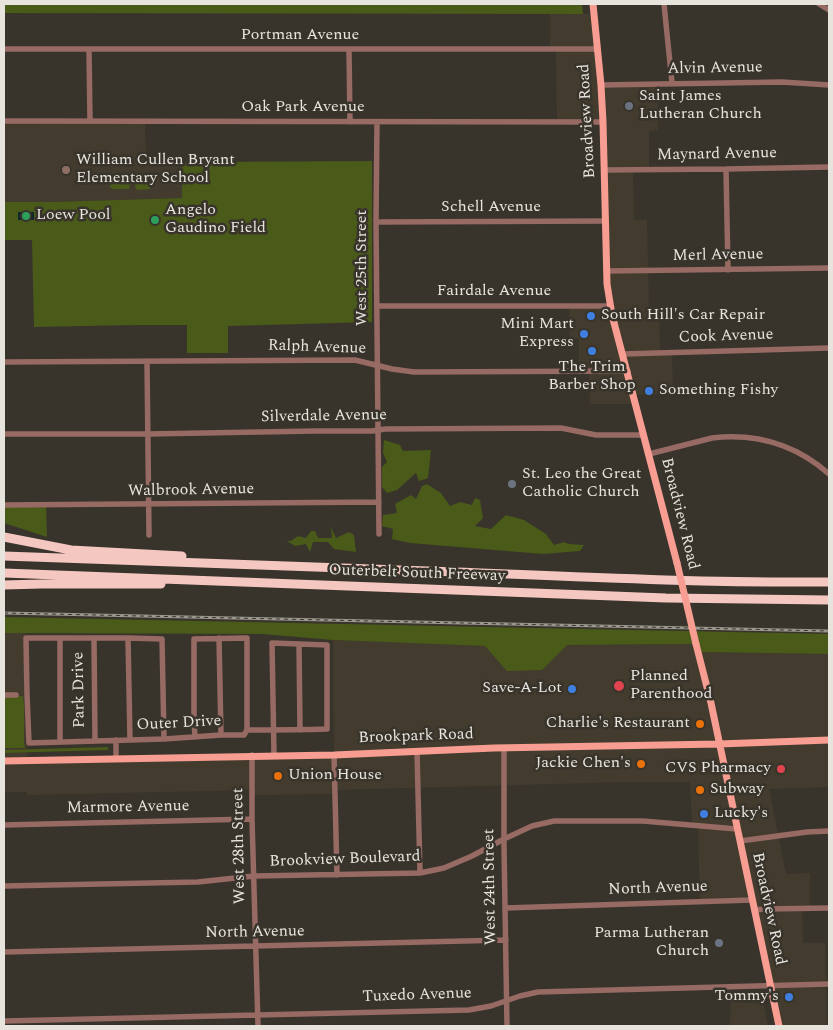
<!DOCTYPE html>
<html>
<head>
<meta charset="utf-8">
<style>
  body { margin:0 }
  #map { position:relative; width:833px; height:1030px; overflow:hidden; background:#38342b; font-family:Spectral,serif }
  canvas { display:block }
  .frame { position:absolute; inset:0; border:5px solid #e7e4de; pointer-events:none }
</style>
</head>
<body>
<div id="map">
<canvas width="833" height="1030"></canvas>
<div class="frame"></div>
</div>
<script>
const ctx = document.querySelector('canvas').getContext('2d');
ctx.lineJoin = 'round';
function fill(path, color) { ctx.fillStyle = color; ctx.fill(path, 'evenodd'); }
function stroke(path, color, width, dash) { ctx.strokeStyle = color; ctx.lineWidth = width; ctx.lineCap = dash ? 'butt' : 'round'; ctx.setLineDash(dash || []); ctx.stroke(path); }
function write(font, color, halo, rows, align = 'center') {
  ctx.font = font + ' Spectral,serif'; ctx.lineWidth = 5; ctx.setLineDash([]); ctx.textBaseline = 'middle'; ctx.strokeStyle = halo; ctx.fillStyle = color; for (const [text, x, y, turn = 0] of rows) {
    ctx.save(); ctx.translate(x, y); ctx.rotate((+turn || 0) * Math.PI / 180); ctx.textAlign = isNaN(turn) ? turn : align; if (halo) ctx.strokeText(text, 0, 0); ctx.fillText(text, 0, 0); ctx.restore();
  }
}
fill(new Path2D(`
  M550 14H594L601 85 657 83 658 130 649 131V169L633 170 634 220H647L649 310 659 311 660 353H672L673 394 634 395 636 404H590L589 372 579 371V339H570L569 306H610L603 122H557L556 50H550Z
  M4 121H145L146 164 182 163V198L51 202H4Z
  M4 633H25L27 760 334 754 333 640 485 646 696 644 698 652 829 654V787L769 789 786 874 810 873V908L802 909 803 943H825L827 1026H779L752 901 700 902 698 826 692 825 690 782H626L335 790V794L252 795V790L27 795V792H4Z
  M761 991 768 1026H730L731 992Z`), '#433c2e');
fill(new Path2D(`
  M4 4H582L583 14 4 13Z
  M372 161V322L228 326V353H187V325H136L34 327 32 240H4V202H51L182 198V163L201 162Z
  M111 181H129L130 183 129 189H112L110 187Z
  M137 181H150V189L137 190 135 186Z
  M384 440 400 445 403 451 431 450 428 478 419 481 416 473 397 490 387 493 382 487V467L387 462 383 453Z
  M427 484 441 493 450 506 460 502 472 505 475 498 480 500 483 518 475 526 491 529 506 515 524 520 546 534 554 545 564 542 569 544 584 545 580 551 543 554 410 543 392 539 393 529 382 526 383 515 397 513 395 504 411 495 416 499 422 486Z
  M4 505H46L47 537 4 523Z
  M331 527 336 538 349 532 354 535 356 552 334 549 328 542H313L310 552 306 544 295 546 287 541H291L298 536 306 538 311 531H315L318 538H332Z
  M4 617 829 634V654L698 652 696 644 567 645 542 670 507 671 485 646 333 640 262 634 4 633Z
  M4 696H23L24 705V743L25 748H4Z
  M108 747V750L4 753V750Z`), '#495a19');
fill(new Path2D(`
  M18 212H34V220H18Z`), '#14272b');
stroke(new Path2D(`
  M664 4 672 83
  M819 4 829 10
  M4 49H597
  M89 50 90 121
  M349 50 350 122
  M601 85 782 82 829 85
  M4 121 603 122
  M377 122 376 222 379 534
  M726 169 728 270
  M605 170 726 169 829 167
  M376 222 606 221
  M606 271 829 268
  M377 306H610
  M623 354 829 348
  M147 361 149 535
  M4 362 355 360 392 369 414 372 628 371
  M4 434H148L315 431H372L385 429 561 428 596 435H644
  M649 454 712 438C756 433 796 445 829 474
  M4 505 379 502
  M94 638 95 741
  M128 638 130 740
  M219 638 221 735
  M60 639V742
  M299 644 300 730
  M4 695H16
  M195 737 194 721V639L247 638V730
  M164 739 162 639 128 638H26L27 694 29 743 164 739 221 735H244L247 730C273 730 300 730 327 729V645L272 643 274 755
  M116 740V759
  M504 748V846L507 1026
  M417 751 420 873
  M252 755V819L258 1026
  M334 755 337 875
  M4 825 252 819
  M740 841 807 832 829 831
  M4 886 198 882 254 876 420 873 444 868 472 856 504 839 532 826 554 821H643L737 829
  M505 908 752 900
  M754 910 765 909 829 908
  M4 952 506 940
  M4 1021 469 1010 491 1006 520 996 538 992 829 984`), '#976a64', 5.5);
stroke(new Path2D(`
  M593 4 601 85 603 122 607 284 612 315 677 563
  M696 644 711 703 779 1026
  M4 761 334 755 494 748 719 744 829 740`), '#f89d92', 7);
stroke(new Path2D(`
  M4 537 71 550 182 556
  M4 556C154 561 305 566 456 572 580 577 705 583 829 582
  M4 573 666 598 829 600
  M4 585 41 584H161`), '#f4c7c1', 9);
const rail = new Path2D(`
  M4 613 829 631`);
stroke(rail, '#9a978f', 3);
stroke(rail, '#38342b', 1, [4]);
stroke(new Path2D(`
  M677 563 696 644`), '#f89d92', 7);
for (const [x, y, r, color] of [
  [629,106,5,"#6b7280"],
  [66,170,5,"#8d6e63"],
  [26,216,5,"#2e9e5b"],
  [155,220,5,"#2e9e5b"],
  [591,316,5,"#3f7fe0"],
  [584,334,5,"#3f7fe0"],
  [592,351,5,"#3f7fe0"],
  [649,391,5,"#3f7fe0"],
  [512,484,5,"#6b7280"],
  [619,686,6,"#e0444e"],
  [572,689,5,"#3f7fe0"],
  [700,724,5,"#e8710a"],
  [641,764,5,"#e8710a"],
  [781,769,5,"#e0444e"],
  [278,776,5,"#e8710a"],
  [700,790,5,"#e8710a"],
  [704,814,5,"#3f7fe0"],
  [719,943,5,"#6b7280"],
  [789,997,5,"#3f7fe0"]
]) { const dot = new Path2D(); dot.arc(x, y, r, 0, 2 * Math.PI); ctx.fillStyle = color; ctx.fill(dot); stroke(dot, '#38342b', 2); }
write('16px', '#e7e4de', '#38342b', [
  ["Portman Avenue",300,36],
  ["Alvin Avenue",715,69,-1],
  ["Oak Park Avenue",303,108],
  ["Broadview Road",588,121,-93],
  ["Maynard Avenue",717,155,-1],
  ["Schell Avenue",491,208],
  ["Merl Avenue",718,256,-1],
  ["West 25th Street",363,268,-90],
  ["Fairdale Avenue",494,292],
  ["Cook Avenue",726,337,-2],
  ["Ralph Avenue",317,348,2],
  ["Silverdale Avenue",324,417,-1],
  ["Walbrook Avenue",191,491,-1],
  ["Broadview Road",679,514,76],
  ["Outerbelt South Freeway",417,574,2],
  ["Park Drive",80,690,-91],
  ["Outer Drive",179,724,-3],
  ["Brookpark Road",416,737,-2],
  ["Marmore Avenue",128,808,-1],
  ["West 28th Street",240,846,-91],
  ["Brookview Boulevard",345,860,-2],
  ["West 24th Street",491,887,-91],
  ["North Avenue",658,889,-2],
  ["Broadview Road",768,909,78],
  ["North Avenue",255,933,-1],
  ["Tuxedo Avenue",417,996,-2]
]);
write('16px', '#e7e4de', '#38342b', [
  ["Saint James",639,97],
  ["Lutheran Church",639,115],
  ["William Cullen Bryant",76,161],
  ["Elementary School",76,179],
  ["Angelo",165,211],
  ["Gaudino Field",165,229],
  ["Loew Pool",36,216],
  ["South Hill's Car Repair",601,316],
  ["Mini Mart",574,325,"right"],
  ["Express",574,343,"right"],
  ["The Trim",592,368,"center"],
  ["Barber Shop",592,386,"center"],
  ["Something Fishy",659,391],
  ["St. Leo the Great",522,475],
  ["Catholic Church",522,493],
  ["Planned",630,677],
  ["Parenthood",630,695],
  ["Save-A-Lot",562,689,"right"],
  ["Charlie's Restaurant",690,724,"right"],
  ["Jackie Chen's",631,764,"right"],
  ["CVS Pharmacy",771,769,"right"],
  ["Union House",288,776],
  ["Subway",710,790],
  ["Lucky's",714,814],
  ["Parma Lutheran",709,934,"right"],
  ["Church",709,952,"right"],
  ["Tommy's",779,997,"right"]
], 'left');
</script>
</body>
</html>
